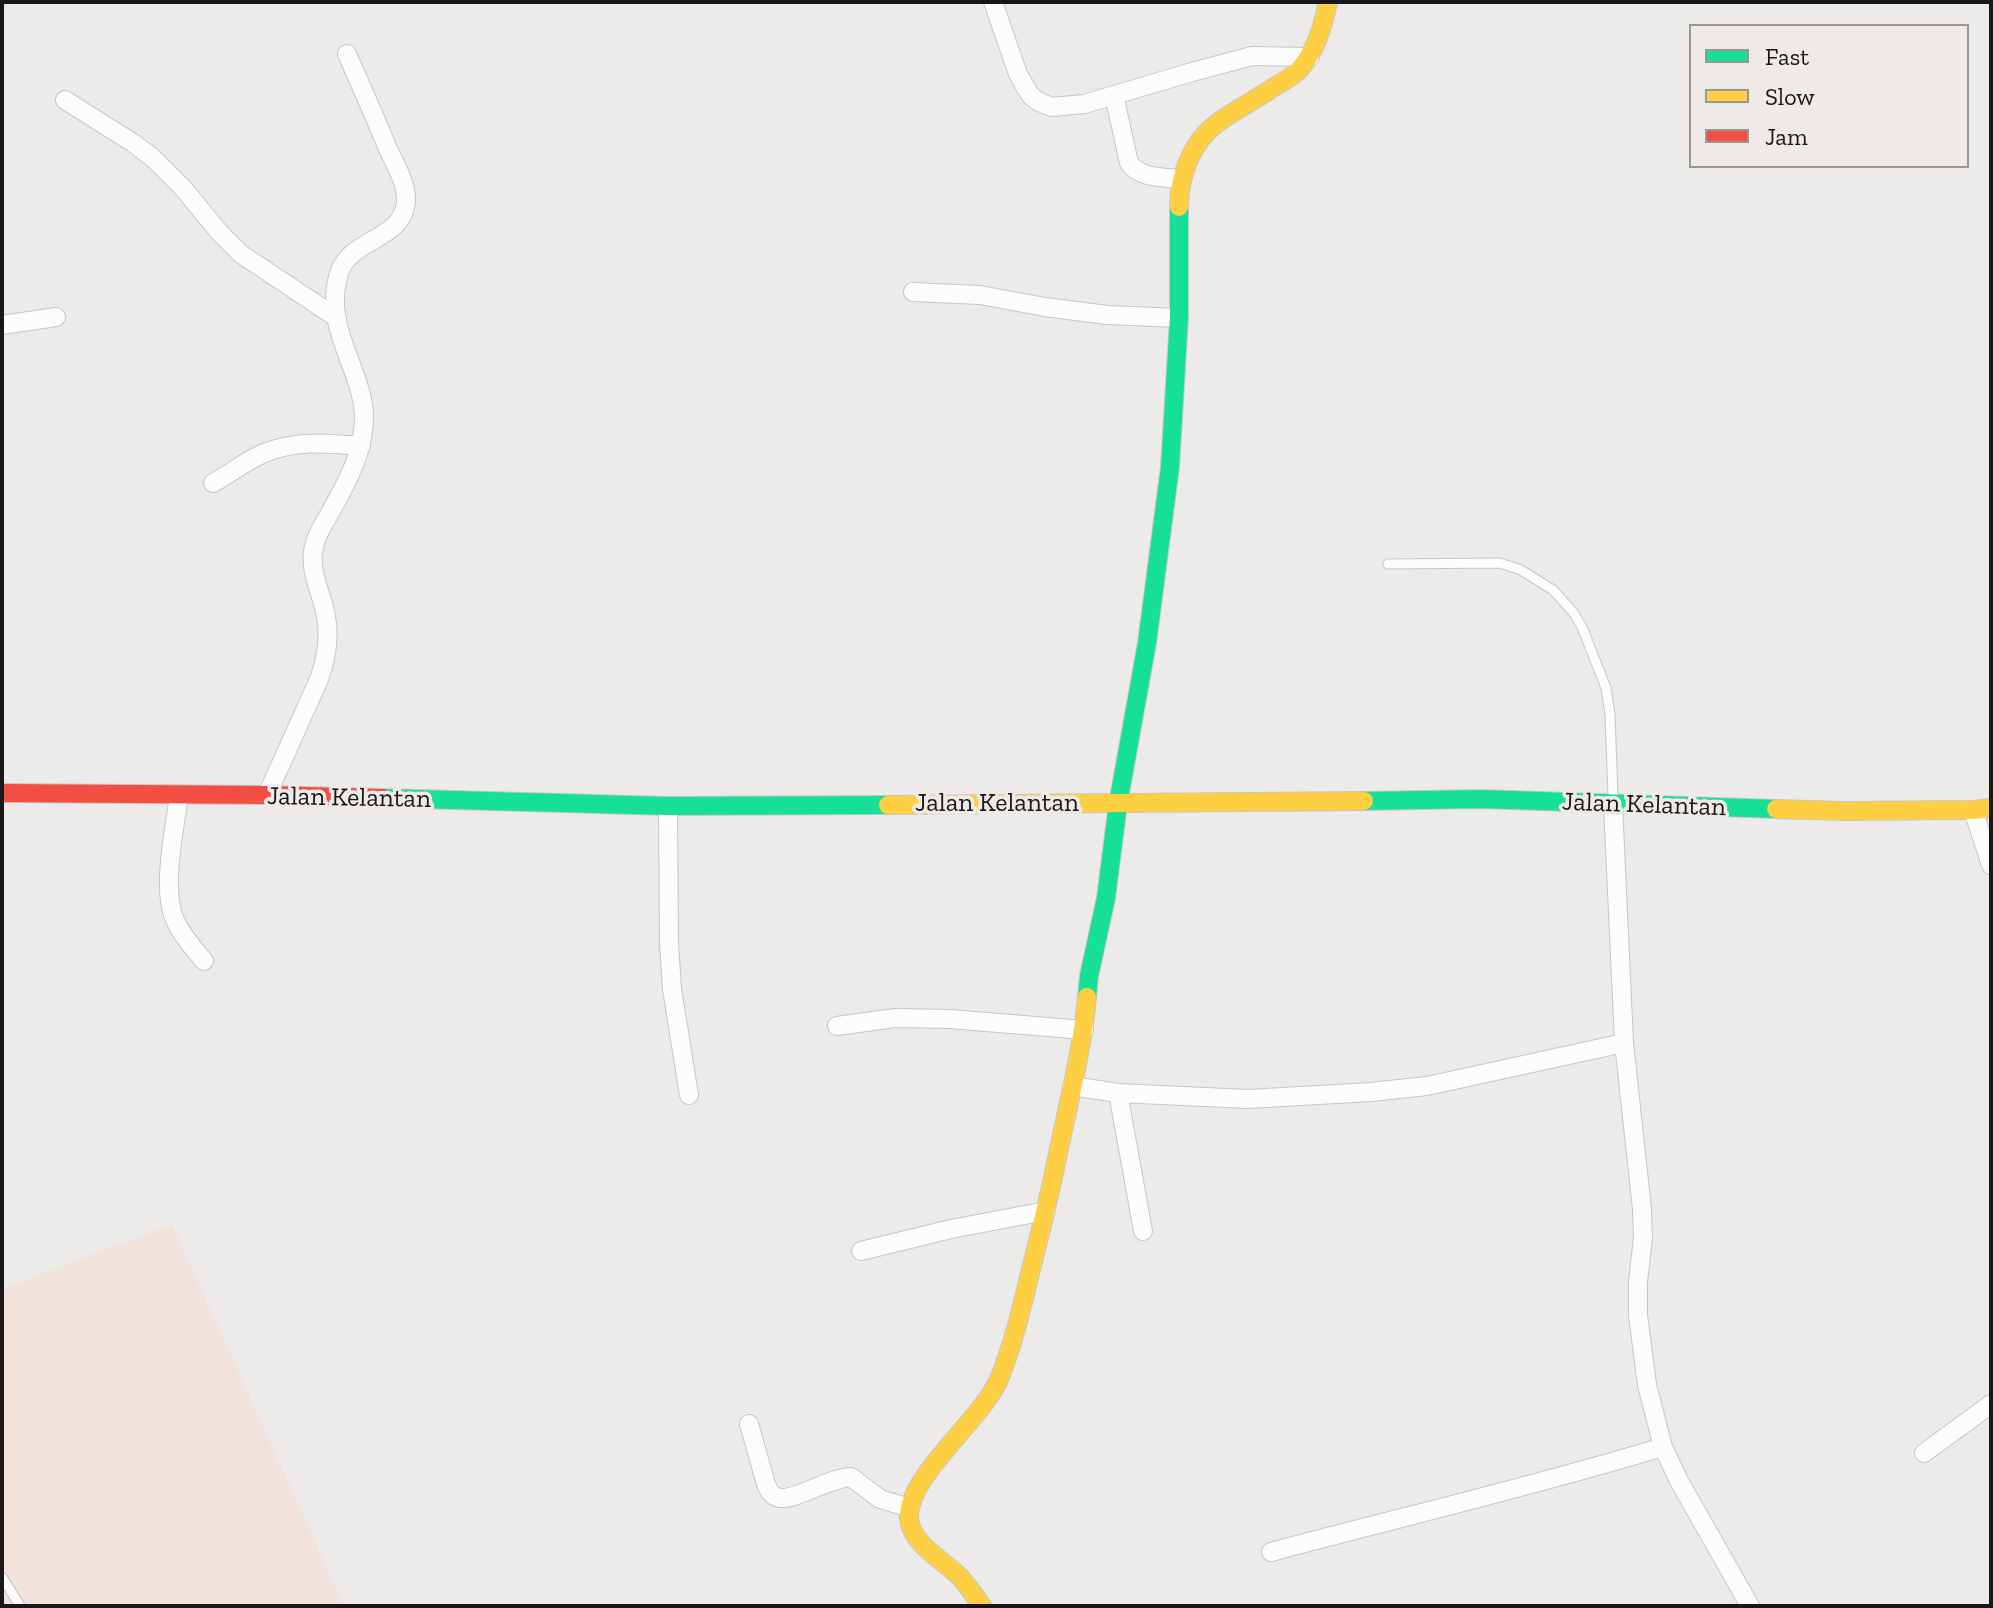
<!DOCTYPE html>
<html>
<head>
<meta charset="utf-8">
<style>
  body { margin:0 }
  #map { position:relative; width:1993px; height:1608px; overflow:hidden; background:#edebe9; font-family:"Zilla Slab",serif }
  canvas { display:block }
  .frame { position:absolute; inset:0; border:4px solid #191717; pointer-events:none }
  .legend { position:absolute; left:1689px; top:24px; width:280px; height:144px; box-sizing:border-box; background:#eeeae8; border:2px solid #999694; margin:0; padding:10px 14px; list-style:none; font-size:24px; color:#191717 }
  .legend li { display:flex; align-items:center; gap:16px; height:40px }
  .legend b { width:40px; border:2px solid #999694 }
</style>
</head>
<body>
<div id="map">
<canvas width="1993" height="1608"></canvas>
<div class="frame"></div>
<ul class="legend">
<li><b style="height:10px;background:#16e098"></b>Fast</li>
<li><b style="height:10px;background:#ffcf43"></b>Slow</li>
<li><b style="height:10px;background:#f24e42"></b>Jam</li>
</ul>
</div>
<script>
const ctx = document.querySelector('canvas').getContext('2d');
ctx.lineJoin = 'round';
function fill(path, color) { ctx.fillStyle = color; ctx.fill(path, 'evenodd'); }
function stroke(path, color, width, dash) { ctx.strokeStyle = color; ctx.lineWidth = width; ctx.lineCap = dash ? 'butt' : 'round'; ctx.setLineDash(dash || []); ctx.stroke(path); }
function write(font, color, halo, rows, align = 'center') {
  ctx.font = font + ' "Zilla Slab",serif'; ctx.lineWidth = 7; ctx.setLineDash([]); ctx.textBaseline = 'middle'; ctx.strokeStyle = halo; ctx.fillStyle = color; for (const [text, x, y, turn = 0] of rows) {
    ctx.save(); ctx.translate(x, y); ctx.rotate((+turn || 0) * Math.PI / 180); ctx.textAlign = isNaN(turn) ? turn : align; if (halo) ctx.strokeText(text, 0, 0); ctx.fillText(text, 0, 0); ctx.restore();
  }
}
fill(new Path2D(`
  M172 1224 344 1606H2V1289Z`), '#f1e2dd');
const lane = new Path2D(`
  M1388 564 1500 563 1521 570 1553 590 1573 612 1582 627 1606 688 1610 715 1613 796
  M2 1577 20 1606`);
const street = new Path2D(`
  M993 2 1018 74 1026 88 1031 96 1039 102 1052 107 1084 104 1192 72 1252 56 1310 57
  M1114 95 1129 163C1141 179 1163 177 1182 179
  M65 100 133 143 153 158 183 188 219 232 241 254 337 318
  M913 292 980 295 1045 307 1107 315 1179 318
  M2 325 56 317
  M213 483C230 474 244 462 262 454 293 440 327 443 361 446
  M179 795C175 827 161 890 175 920 182 935 193 948 204 961
  M267 795 320 677C326 657 330 638 326 617 323 595 310 575 313 552 315 537 323 525 330 513 347 482 364 453 364 416 363 377 333 338 335 298 335 288 338 272 344 263 361 238 404 236 406 201 407 184 395 164 388 149 375 117 361 86 347 54
  M1613 804 1624 1043 1642 1209 1643 1237 1638 1282V1315L1647 1385 1663 1447 1679 1481 1750 1606
  M668 806 669 943 672 989 689 1095
  M1973 810 1991 865
  M837 1026 895 1018 950 1019 1084 1030
  M1072 1086 1118 1093 1248 1099 1371 1092 1427 1086 1624 1043
  M1118 1093 1143 1231
  M861 1251 951 1229 1046 1211
  M749 1424 766 1484C769 1491 771 1496 780 1498 796 1500 829 1478 851 1477L880 1499 910 1508
  M1924 1453 1991 1404
  M1271 1552C1402 1517 1534 1486 1663 1447`);
const fast = new Path2D(`
  M382 798 668 806 888 805
  M1364 801 1481 799 1776 809
  M1087 997 1089 976 1106 898 1118 804 1147 643 1170 467 1179 318V207`);
const slow = new Path2D(`
  M1179 207C1179 177 1191 143 1216 124 1232 112 1251 102 1268 91 1278 84 1291 78 1299 70 1316 51 1323 26 1328 2
  M888 805 1364 801
  M1776 809 1843 811 1973 810 1991 808
  M982 1606C975 1596 968 1586 960 1577 944 1560 911 1545 909 1518 907 1476 984 1418 1000 1377 1013 1344 1021 1311 1029 1277 1039 1238 1049 1198 1057 1158 1068 1105 1082 1051 1087 997`);
const jam = new Path2D(`
  M2 793 267 795 382 798`);
stroke(lane, '#c7c6c4', 11);
stroke(street, '#c7c6c4', 20);
stroke(fast, '#c7c6c4', 20);
stroke(slow, '#c7c6c4', 20);
stroke(jam, '#c7c6c4', 20);
stroke(lane, '#fcfcfc', 9);
stroke(street, '#fcfcfc', 18);
stroke(fast, '#16e098', 18);
stroke(slow, '#ffcf43', 18);
stroke(jam, '#f24e42', 18);
write('26px', '#191717', '#eeeae8', [
  ["Jalan Kelantan",349,798,1],
  ["Jalan Kelantan",997,804],
  ["Jalan Kelantan",1644,805,2]
]);
</script>
</body>
</html>
